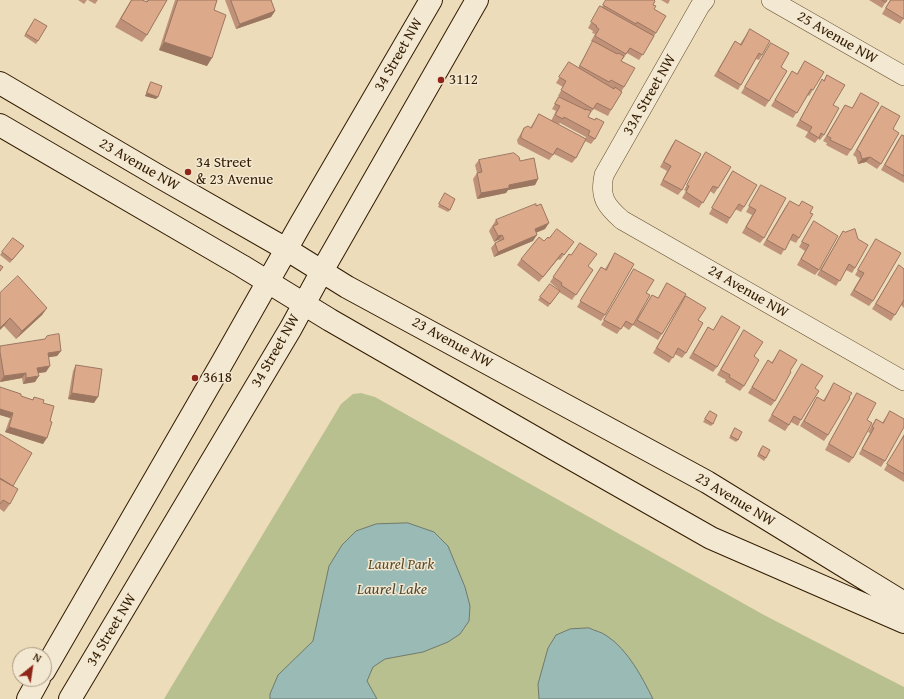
<!DOCTYPE html>
<html>
<head>
<meta charset="utf-8">
<style>
  body { margin:0 }
  #map { position:relative; width:904px; height:699px; overflow:hidden; background:#ecdcba; font-family:"Gentium Book Plus",serif }
  canvas { display:block }
  .north { position:absolute; left:12px; top:647px; width:40px; height:40px; box-sizing:border-box; background:#f3e8d2; border:1px solid #a6967e; border-radius:50%; rotate:30deg; font-size:11px; font-weight:700; line-height:16px; text-align:center; color:#321b00 }
  .north::after { content:''; display:block; margin:auto; width:14px; height:18px; background:#8f2418; clip-path:polygon(50% 0,100% 100%,50% 72%,0 100%) }
</style>
</head>
<body>
<div id="map">
<canvas width="904" height="699"></canvas>
<div class="north">N</div>
</div>
<script>
const ctx = document.querySelector('canvas').getContext('2d');
ctx.lineJoin = 'round';
function fill(path, color) { ctx.fillStyle = color; ctx.fill(path, 'evenodd'); }
function stroke(path, color, width, dash) { ctx.strokeStyle = color; ctx.lineWidth = width; ctx.lineCap = dash ? 'butt' : 'round'; ctx.setLineDash(dash || []); ctx.stroke(path); }
function write(font, color, halo, rows, align = 'center') {
  ctx.font = font + ' "Gentium Book Plus",serif'; ctx.lineWidth = 3; ctx.setLineDash([]); ctx.textBaseline = 'middle'; ctx.strokeStyle = halo; ctx.fillStyle = color; for (const [text, x, y, turn = 0] of rows) {
    ctx.save(); ctx.translate(x, y); ctx.rotate((+turn || 0) * Math.PI / 180); ctx.textAlign = isNaN(turn) ? turn : align; if (halo) ctx.strokeText(text, 0, 0); ctx.fillText(text, 0, 0); ctx.restore();
  }
}
fill(new Path2D(`
  M361 393 375 397 764 615 904 687V699H164L341 404 353 394Z`), '#b9c08f');
const water = new Path2D(`
  M408 523 434 532 448 546 465 587 470 606 469 621 460 634 448 642 423 652 385 659 373 667 367 681 377 699H270V694L278 675 313 641 329 566 342 545 356 531 376 524Z
  M589 628C595 631 602 632 607 636 628 650 642 677 653 699H539L538 684 548 648 556 635 570 629Z`);
fill(water, '#9abab5');
stroke(water, '#707a6d', 1);
const minor = new Path2D(`
  M705 0 700 6 604 175C599 197 606 206 622 220L904 381
  M771 0 904 76`);
const secondary = new Path2D(`
  M0 83 160 177 286 249 347 287 707 482 904 603
  M0 125 242 266 330 320 558 451 711 538 904 622
  M44 671 223 361 300 225 431 0
  M28 699 39 679
  M70 699 291 328 322 271 477 0`);
stroke(minor, '#604b2e', 20);
stroke(secondary, '#321b00', 24);
stroke(minor, '#f3e8d2', 19);
stroke(secondary, '#f3e8d2', 22);
fill(new Path2D(`
  M78 0H87L84 4Z
  M88 0H98L95 4Z
  M131 0H142L146 2 147 1 146 0H167L147 35 142 42 115 27Z
  M175 0H217L214 10 207 66 159 50Z
  M225 0H271L275 11 271 17 236 29Z
  M606 0H654L653 5 654 9 656 33 639 60 627 53 623 59H622L621 61 624 87 611 110 608 116 594 109 589 114 588 117 595 120 596 118 595 139 591 144 585 141 576 158 572 163 554 154 549 160 518 144 517 140 524 128H530L539 114 585 139 586 137 560 123 559 124 551 121 556 111 552 109 559 97 563 99 558 96 563 87 556 83 569 62 578 68 593 42 591 41 595 34 592 33 593 31 588 28 597 12 600 6 602 7Z
  M661 0H670L668 4Z
  M869 0H887L882 8Z
  M890 0H904V18L900 24 882 14Z
  M33 22 38 41 36 44 24 36Z
  M750 29 762 55 759 60 756 59 738 90 714 76 735 41 740 44Z
  M771 43 781 67 769 101 765 107 741 93Z
  M805 61 813 90 809 96 808 95 793 118 771 106 792 71 797 74Z
  M827 75 833 105 824 135 820 140 818 139 815 143 805 137 808 132 796 126 819 85 822 79 824 80Z
  M151 82 156 99 145 96 149 85Z
  M861 93 851 150 847 156 826 145 827 143 823 141 845 105 852 108Z
  M882 106 893 129 881 164 877 169 866 162 858 164 856 157 853 155 878 111Z
  M902 135 904 136V183L881 170 898 140Z
  M676 140 682 190 678 195 660 185 667 171 660 167 672 145Z
  M706 152 718 188 714 194 710 191 699 208 682 198 686 191 684 190Z
  M479 160 520 161 538 179 535 185 508 190 506 193 477 199 473 179 477 173 475 165Z
  M733 171 744 207 741 212 735 209 727 224 709 214 729 177Z
  M761 185 764 238 760 243 742 233 752 215 746 212 758 190Z
  M445 193 450 210 448 212 438 207Z
  M790 201 799 206 802 201 810 213 799 238 796 243 790 240 781 255 763 245 786 206Z
  M496 220 545 229 536 232 533 241 494 257 491 248 495 243 499 241 498 240 494 242 489 231Z
  M814 221 819 270 815 275 797 265 805 251 799 247Z
  M843 231 855 268 852 273 846 270 836 286 817 275 840 236Z
  M549 238 570 247 560 260 558 259 539 282 517 265 521 259Z
  M876 239 873 301 869 306 850 295 860 278 855 275Z
  M24 246 10 263 0 255 2 252Z
  M615 253 605 315 601 321 577 307 601 267 605 269Z
  M569 254 593 270 572 300 559 292 548 307 538 300 550 284 558 290V289L550 282Z
  M899 265 904 269V308L901 305 891 321 872 309Z
  M634 269 646 293 633 325 629 330 623 326 617 334 601 325Z
  M667 283 662 334 658 340 633 325 652 295 658 298Z
  M0 293 47 308 42 315 16 339 4 326Z
  M686 296 698 320 686 353 682 358 675 354 669 363 653 353 683 302Z
  M722 316 717 367 713 372 689 358 708 327 713 330Z
  M744 330 754 356 744 386 740 391 725 382 726 380 717 375Z
  M0 346 61 351 57 356 48 357 46 372 38 373 35 382 23 384 22 378 0 382Z
  M780 350 790 371 775 401 771 406 748 393 768 360 772 362Z
  M802 364 815 388 801 420 798 426 791 422 785 431 768 421Z
  M76 365 94 403 68 399 73 371Z
  M834 383 828 435 824 441 800 426 817 397 823 401Z
  M0 387 21 396 32 400 34 397 43 403V444L5 432 10 418 0 415Z
  M857 393 867 420 853 458 849 463 825 450 854 398Z
  M890 411 885 461 881 467 859 454 870 433 868 432 872 425 876 419 882 423Z
  M708 414 713 424 711 426 703 422Z
  M735 428 738 440 736 442 729 438Z
  M0 434 12 486 10 504 4 512 0 509Z
  M904 434V482L884 470Z
  M761 448 766 458 764 461 757 456Z`), '#be9178');
fill(new Path2D(`
  M275 11 271 17 236 29 240 24Z
  M164 42 212 58 207 66 159 50Z
  M147 93 158 97 156 99 145 96Z
  M870 157 866 162 858 164 862 159Z
  M538 179 535 185 508 190 506 193 477 199 481 193 509 185Z
  M549 223 545 229 531 235 535 229Z
  M502 235 498 240 494 242 498 236Z
  M537 235 533 241 494 257 498 252Z
  M562 253 558 259 539 282 543 277Z
  M47 308 42 315 16 339 22 331Z
  M10 318 4 326 0 330V328Z
  M61 351 57 356 44 358 48 353Z
  M50 366 46 372 33 374 37 368Z
  M26 373 22 378 0 382 4 376Z
  M39 376 35 382 23 384 26 378Z
  M72 393 98 397 94 403 68 399Z
  M0 409 13 413 10 418 0 415Z
  M9 427 47 438 43 444 5 432Z`), '#9b7661');
const building = new Path2D(`
  M132 0H142L147 2 149 0H167L147 35 121 19Z
  M178 0H217L214 10 226 15 212 58 164 42Z
  M231 0H271L275 11 240 24Z
  M606 0H654L655 1 653 5 656 6 654 9 666 16 656 33 637 22 636 24 603 5Z
  M882 0H887L886 2Z
  M891 0H904V19L886 8Z
  M600 6 654 36 643 55 630 48 626 54 595 36 599 29 596 27 597 26 591 22Z
  M35 19 47 26 38 41 26 34Z
  M750 29 770 41 762 55 759 53 741 85 718 71 735 41 741 45Z
  M593 41 617 54 618 53 624 56 621 61 635 68 624 87 611 80 609 82 580 66Z
  M771 43 789 53 781 67 787 71 769 101 745 87Z
  M805 61 824 72 813 90 811 89 797 113 775 100 792 71 797 74Z
  M569 62 614 89 615 87 622 92 611 110 597 103 593 109 561 90 566 81 559 77Z
  M827 75 845 85 833 105 839 108 824 135 821 133 819 138 809 132 812 127 800 120 822 79 824 81Z
  M151 82 162 86 158 97 147 93Z
  M861 93 879 103 851 150 830 140 831 138 827 136 845 105 852 108Z
  M559 97 586 110V109L591 111 588 117 595 120 596 118 604 122 595 139 588 135 590 131 564 117 563 119 555 115 560 106 555 104Z
  M882 106 900 116 893 129 899 133 881 164 870 157 862 159 860 152 857 150Z
  M539 114 586 139 576 158 557 148 553 155 521 138V135L524 128 528 126 531 128Z
  M902 135 904 136V176L885 165Z
  M676 140 701 154 682 190 663 180 671 166 664 162Z
  M706 152 731 167 718 188 713 186 703 203 686 192 689 186 687 185Z
  M514 153 519 157 520 161 534 158 538 179 509 185V188L481 193 477 173 482 172 479 160Z
  M733 171 757 185 744 207 739 204 730 218 712 208Z
  M761 185 786 198 764 238 746 227 756 210 749 206Z
  M445 193 455 199 450 210 439 204Z
  M790 201 799 206 802 201 813 207 810 213 813 214 799 238 793 234 785 250 767 240Z
  M536 204V206L541 204 549 223 535 229 537 235 498 252 495 243 504 239 502 235 498 236 493 226 498 224 496 220Z
  M814 221 838 236 819 270 801 259 809 245 802 242Z
  M557 229 574 242 564 255 562 253 543 277 521 259 539 237 544 241 548 237 549 238Z
  M855 229 858 239 868 245 855 268 849 264 840 281 821 270 843 231 845 232Z
  M13 238 24 246 12 260 2 252Z
  M876 239 901 253 873 301 854 290 864 273 858 270Z
  M580 243 597 254 588 266 593 270 576 295 561 285 562 283 553 277 569 254 571 255Z
  M615 253 634 264 605 315 580 301 601 267 606 270Z
  M0 265 3 267 0 271Z
  M899 265 904 269V300L895 315 876 304Z
  M634 269 654 280 646 293 650 295 633 325 626 321 621 329 604 320Z
  M18 276 47 308 22 331 10 318 0 328V293Z
  M667 283 686 294 662 334 637 320 652 295 658 298Z
  M550 284 560 291 550 304 540 297Z
  M686 296 706 308 698 320 703 323 686 353 678 348 673 358 657 348Z
  M722 316 740 327 717 367 693 353 708 327 713 330Z
  M744 330 763 342 754 356 759 360 744 386 729 377 730 375 721 370Z
  M59 334 61 351 48 353 50 366 37 368 39 376 26 378V373L4 376 0 352V346L45 339 47 336Z
  M780 350 797 360 790 371 791 372 775 401 752 387 768 360 772 363Z
  M802 364 823 376 815 388 819 391 801 420 794 416 789 425 772 415Z
  M76 365 102 369 98 397 72 393Z
  M834 383 852 393 849 397 850 398 828 435 804 421 817 397 824 401Z
  M0 387 21 394V396L33 400 34 397 44 400 43 403 54 406 50 421 52 422 47 438 9 427 13 413 0 409Z
  M857 393 876 403 867 420 872 423 853 458 829 444Z
  M710 411 717 415 713 424 705 419Z
  M890 411 904 419V427L885 461 862 449 874 428 872 427 876 419 883 423Z
  M735 428 742 432 738 440 731 436Z
  M0 434 32 453 13 486 0 478Z
  M904 436V474L887 464Z
  M763 446 770 450 766 458 759 454Z
  M0 479 18 489 10 504 3 500 0 504Z`);
fill(building, '#dda98b');
stroke(building, '#9b7661', 1);
for (const [x, y, r, color] of [
  [441,80,4,"#8f2418"],
  [188,172,4,"#8f2418"],
  [195,378,4,"#8f2418"]
]) { const dot = new Path2D(); dot.arc(x, y, r, 0, 2 * Math.PI); ctx.fillStyle = color; ctx.fill(dot); stroke(dot, '#f3e8d2', 1.5); }
write('15px', '#321b00', '#f3e8d2', [
  ["25 Avenue NW",837,38,30],
  ["34 Street NW",399,55,-60],
  ["33A Street NW",650,95,-60],
  ["23 Avenue NW",139,165,30],
  ["24 Avenue NW",748,292,30],
  ["23 Avenue NW",452,343,29],
  ["34 Street NW",276,351,-60],
  ["23 Avenue NW",735,500,31],
  ["34 Street NW",112,630,-59]
]);
write('15px', '#321b00', '#f3e8d2', [
  ["3112",449,80],
  ["34 Street",196,163],
  ["& 23 Avenue",196,180],
  ["3618",203,378]
], 'left');
write('italic 15px', '#5a4d2b', '#f3e8d2', [
  ["Laurel Park",401,565]
]);
write('italic 16px', '#514b36', '#f3e8d2', [
  ["Laurel Lake",392,590]
]);
</script>
</body>
</html>
